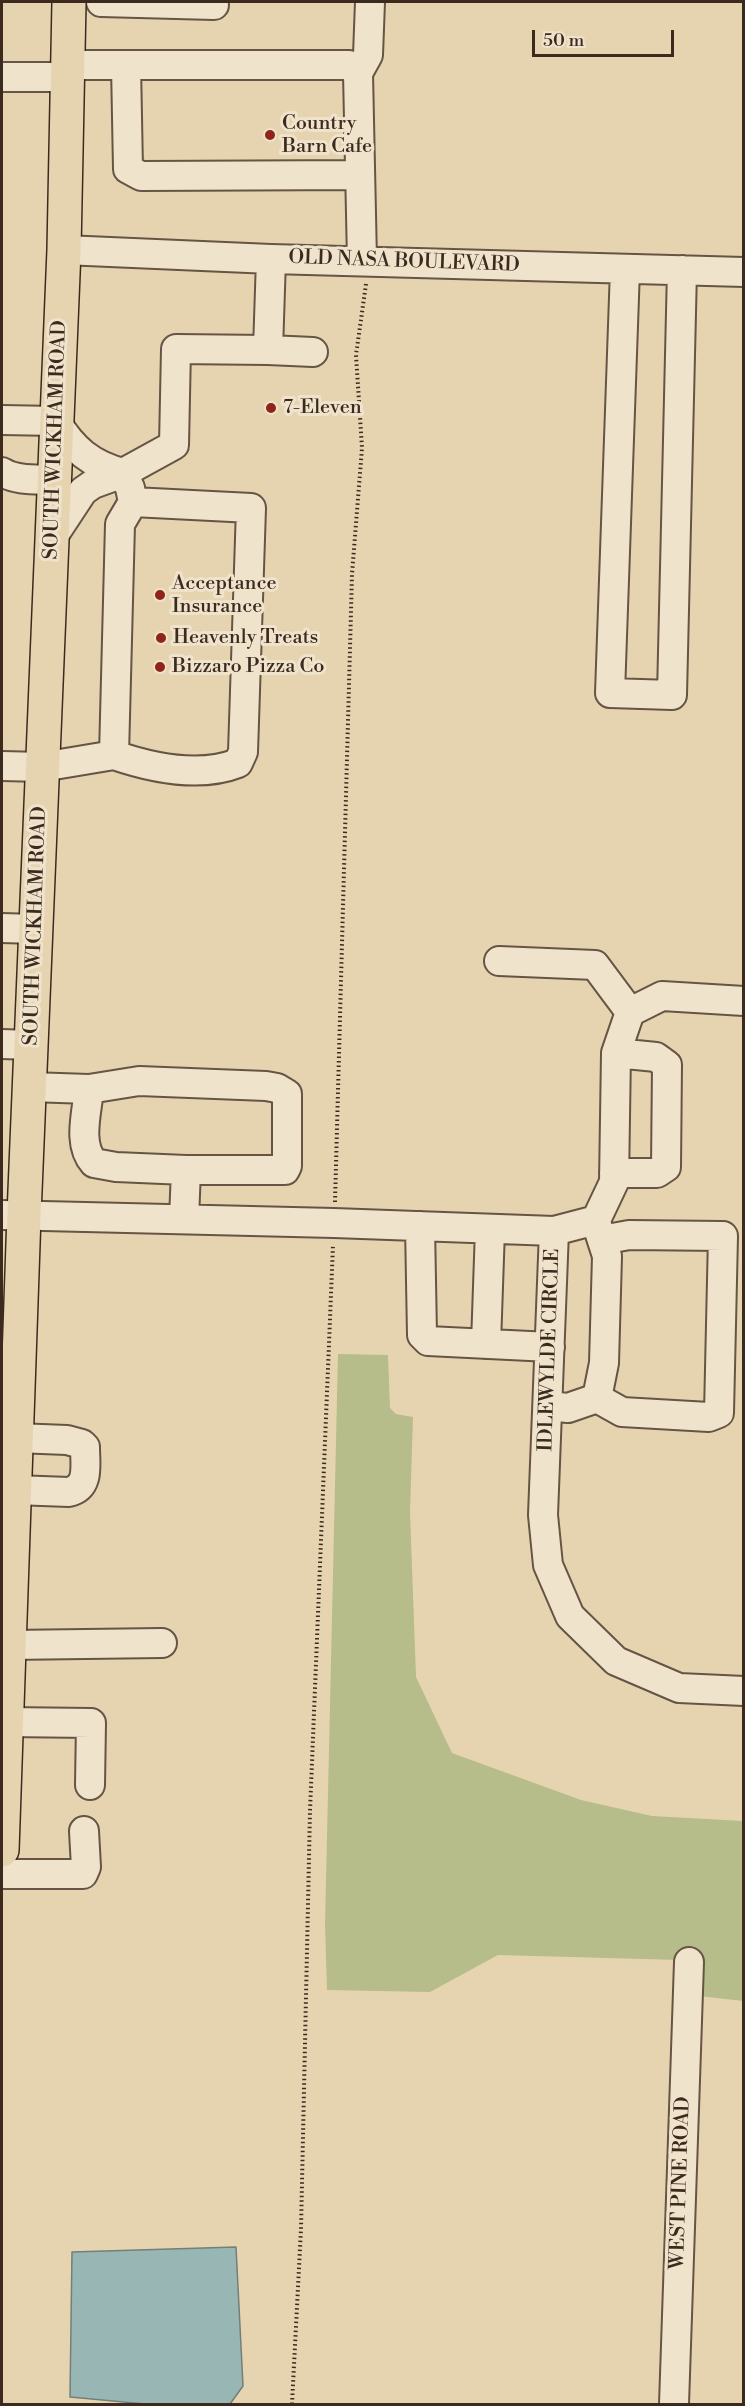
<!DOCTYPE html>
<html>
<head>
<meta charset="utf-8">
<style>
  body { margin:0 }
  #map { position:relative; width:745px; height:2406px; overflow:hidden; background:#e6d4b1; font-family:"Libre Bodoni",serif }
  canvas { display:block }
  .frame { position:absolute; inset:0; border:3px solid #3c2a1f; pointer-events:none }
  .scale { position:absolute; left:532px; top:30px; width:142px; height:27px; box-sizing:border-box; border:3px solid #3c2a1f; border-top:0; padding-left:8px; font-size:18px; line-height:21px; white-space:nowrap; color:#3c2a1f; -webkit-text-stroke:4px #efe3cc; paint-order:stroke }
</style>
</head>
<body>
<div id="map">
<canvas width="745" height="2406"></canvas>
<div class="frame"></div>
<div class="scale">50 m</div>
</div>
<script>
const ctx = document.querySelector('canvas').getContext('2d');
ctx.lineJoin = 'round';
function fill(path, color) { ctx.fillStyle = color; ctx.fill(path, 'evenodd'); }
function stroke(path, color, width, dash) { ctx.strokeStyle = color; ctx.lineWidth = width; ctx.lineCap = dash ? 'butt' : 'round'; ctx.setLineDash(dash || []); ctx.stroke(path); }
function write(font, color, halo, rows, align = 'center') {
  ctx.font = font + ' "Libre Bodoni",serif'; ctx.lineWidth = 6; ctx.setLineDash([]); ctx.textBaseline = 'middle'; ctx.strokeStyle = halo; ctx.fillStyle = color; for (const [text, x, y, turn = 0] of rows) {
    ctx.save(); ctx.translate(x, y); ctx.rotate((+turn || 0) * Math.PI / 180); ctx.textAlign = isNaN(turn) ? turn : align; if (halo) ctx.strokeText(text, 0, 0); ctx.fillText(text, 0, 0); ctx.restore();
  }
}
fill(new Path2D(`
  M338 1354 388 1355 390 1408 396 1414 413 1417 410 1512 416 1677 452 1753 581 1800 652 1816 743 1821V2001L699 1996 704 1961 699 1960V1951L680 1950 679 1960 498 1955 430 1992 327 1990 325 1925Z`), '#b6bc8a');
const water = new Path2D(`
  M236 2247 243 2386 230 2404H145L70 2397 72 2252Z`);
fill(water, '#98b7b4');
stroke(water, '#737f78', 1.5);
const minor = new Path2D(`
  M101 2 214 5
  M66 65H349L358 73 362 261
  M126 65 128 169 141 176 360 175
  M358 73 368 55 370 2
  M2 77H66
  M64 250 271 259 744 272
  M625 269 610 693 672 695 682 270
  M268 350 313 352
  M2 420 56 421C72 449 92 465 123 473L93 484 83 491 52 538
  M2 472C16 481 37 479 54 480
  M133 502 130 488 123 473 174 445 176 349 268 350 271 259
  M2 766 42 767 114 755 120 524 133 502 251 508 243 752 238 763C200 778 152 768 114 755
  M2 928 36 929
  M499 961 595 965 630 1012
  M2 1044 31 1045
  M30 1087 89 1089C87 1113 77 1144 94 1163L116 1167 186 1170 184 1219
  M89 1089 139 1081 266 1086 277 1088 287 1094V1166L285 1170H186
  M614 1173H657L666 1167 667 1065 656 1057 616 1053
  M2 1215 334 1223 554 1231 596 1220 614 1182 616 1053 630 1012 662 996 744 1001
  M420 1226 422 1335 428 1341 550 1347
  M554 1231 543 1515 548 1565 570 1616 616 1661 679 1688 744 1691
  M486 1344 490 1229
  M597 1398 622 1412 709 1417 719 1413 723 1236 629 1235 602 1240
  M548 1406 568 1408 597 1398 604 1363 607 1256 596 1222
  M15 1490 69 1492C90 1487 85 1465 85 1447L82 1444 67 1440 16 1438
  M9 1645 162 1643
  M6 1722 91 1723 90 1785
  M2 1874H83L86 1867 84 1831
  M674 2404 689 1962`);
const major = new Path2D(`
  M2 1850 24 1215 64 250 69 2`);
stroke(minor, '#665444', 32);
stroke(major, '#3c2a1f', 36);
stroke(new Path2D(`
  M335 1202 352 574 362 448 356 355 366 284
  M292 2404 301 2229 310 1811 333 1245`), '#3c2a1f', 4, [1.5, 3]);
stroke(minor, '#efe3cc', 28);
stroke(major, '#e6d4b1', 33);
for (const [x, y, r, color] of [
  [270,135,6,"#8f2418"],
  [271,408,6,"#8f2418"],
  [160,595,6,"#8f2418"],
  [161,638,6,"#8f2418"],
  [160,667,6,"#8f2418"]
]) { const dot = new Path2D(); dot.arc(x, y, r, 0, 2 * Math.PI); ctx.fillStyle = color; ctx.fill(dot); stroke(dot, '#efe3cc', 2); }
write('20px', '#3c2a1f', '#efe3cc', [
  ["Country",282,124],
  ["Barn Cafe",282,147],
  ["7-Eleven",283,408],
  ["Acceptance",172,584],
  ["Insurance",172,607],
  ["Heavenly Treats",173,638],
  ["Bizzaro Pizza Co",172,667]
], 'left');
write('20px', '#3c2a1f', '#efe3cc', [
  ["OLD NASA BOULEVARD",404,262,2],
  ["SOUTH WICKHAM ROAD",56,440,-88],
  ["SOUTH WICKHAM ROAD",36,926,-88],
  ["IDLEWYLDE CIRCLE",550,1350,-88],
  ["WEST PINE ROAD",681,2183,-88]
]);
</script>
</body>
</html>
